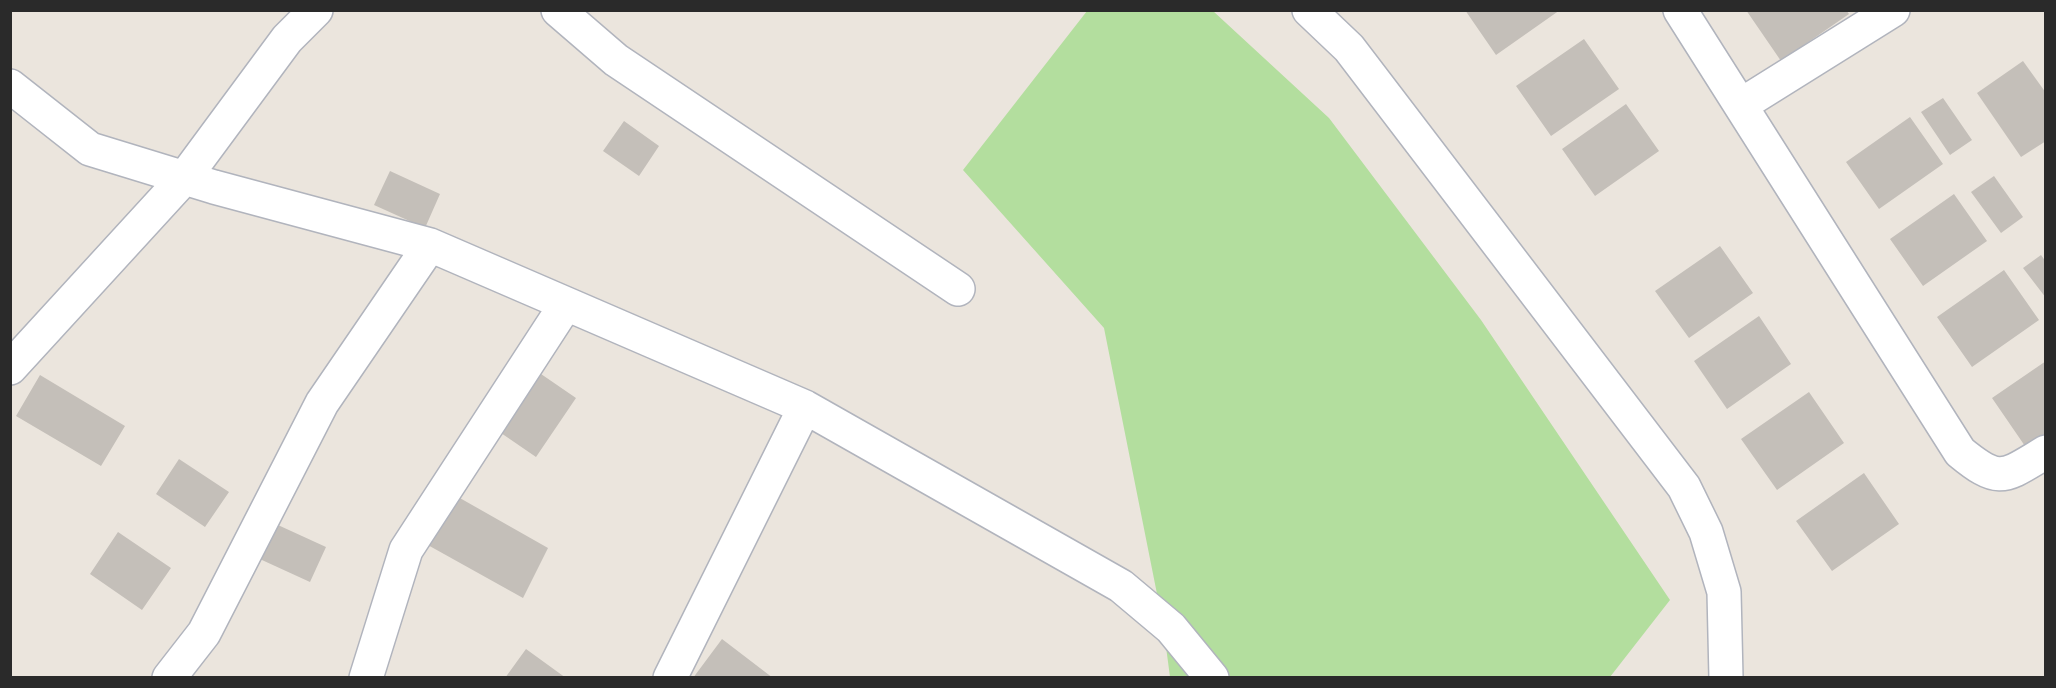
<!DOCTYPE html>
<html>
<head>
<meta charset="utf-8">
<style>
  body { margin:0 }
  #map { position:relative; width:2056px; height:688px; overflow:hidden; background:#ebe5dd; font-family:Rubik,sans-serif }
  canvas { display:block }
  .frame { position:absolute; inset:0; border:12px solid #2a2a2a; pointer-events:none }
</style>
</head>
<body>
<div id="map">
<canvas width="2056" height="688"></canvas>
<div class="frame"></div>
</div>
<script>
const ctx = document.querySelector('canvas').getContext('2d');
ctx.lineJoin = 'round';
function fill(path, color) { ctx.fillStyle = color; ctx.fill(path, 'evenodd'); }
function stroke(path, color, width, dash) { ctx.strokeStyle = color; ctx.lineWidth = width; ctx.lineCap = dash ? 'butt' : 'round'; ctx.setLineDash(dash || []); ctx.stroke(path); }
fill(new Path2D(`
  M1087 11H1213L1329 118 1481 320 1670 600 1610 677H1170L1163 624 1104 328 963 170Z`), '#b3de9e');
fill(new Path2D(`
  M1465 10H1560L1496 55Z
  M1746 10H1846L1849 14 1781 61Z
  M1584 39 1619 89 1551 136 1516 86Z
  M2023 61 2046 93V141L2021 157 1977 93Z
  M1943 98 1972 140 1950 155 1921 112Z
  M1626 104 1659 151 1595 196 1562 149Z
  M1910 117 1943 164 1879 209 1846 162Z
  M624 121 659 146 639 176 603 151Z
  M390 171 440 194 425 228 374 205Z
  M1994 176 2023 217 2001 233 1971 192Z
  M1954 194 1987 241 1923 286 1890 239Z
  M1720 246 1753 293 1689 338 1655 291Z
  M2041 255 2046 262V298L2023 268Z
  M2004 270 2039 320 1972 367 1937 317Z
  M1759 316 1791 364 1727 409 1694 361Z
  M2046 361V436L2027 449 1992 398Z
  M541 374 576 398 536 457 501 433Z
  M40 375 125 426 101 466 16 416Z
  M1809 392 1844 443 1777 490 1741 439Z
  M179 459 229 492 205 527 156 494Z
  M1864 473 1899 524 1832 571 1796 521Z
  M451 493 548 548 523 598 426 544Z
  M267 520 326 547 310 582 251 555Z
  M118 532 171 568 142 610 90 574Z
  M722 639 773 678H693Z
  M526 649 566 678H505Z`), '#c4bfb9');
const minor = new Path2D(`
  M558 10 616 60 958 289
  M1309 10 1349 48 1684 487 1706 532 1724 592 1726 678
  M1680 10 1960 452C2000 485 2004 477 2046 452
  M10 86 90 149 214 187 430 245 805 407 1121 586 1171 628 1212 678
  M1741 105 1893 10
  M10 368 185 177 287 39 316 10
  M169 678 204 633 322 403 430 245
  M366 678 406 550 566 304
  M670 678 805 407`);
stroke(minor, '#b1b4bd', 36);
stroke(minor, '#fff', 33);
</script>
</body>
</html>
